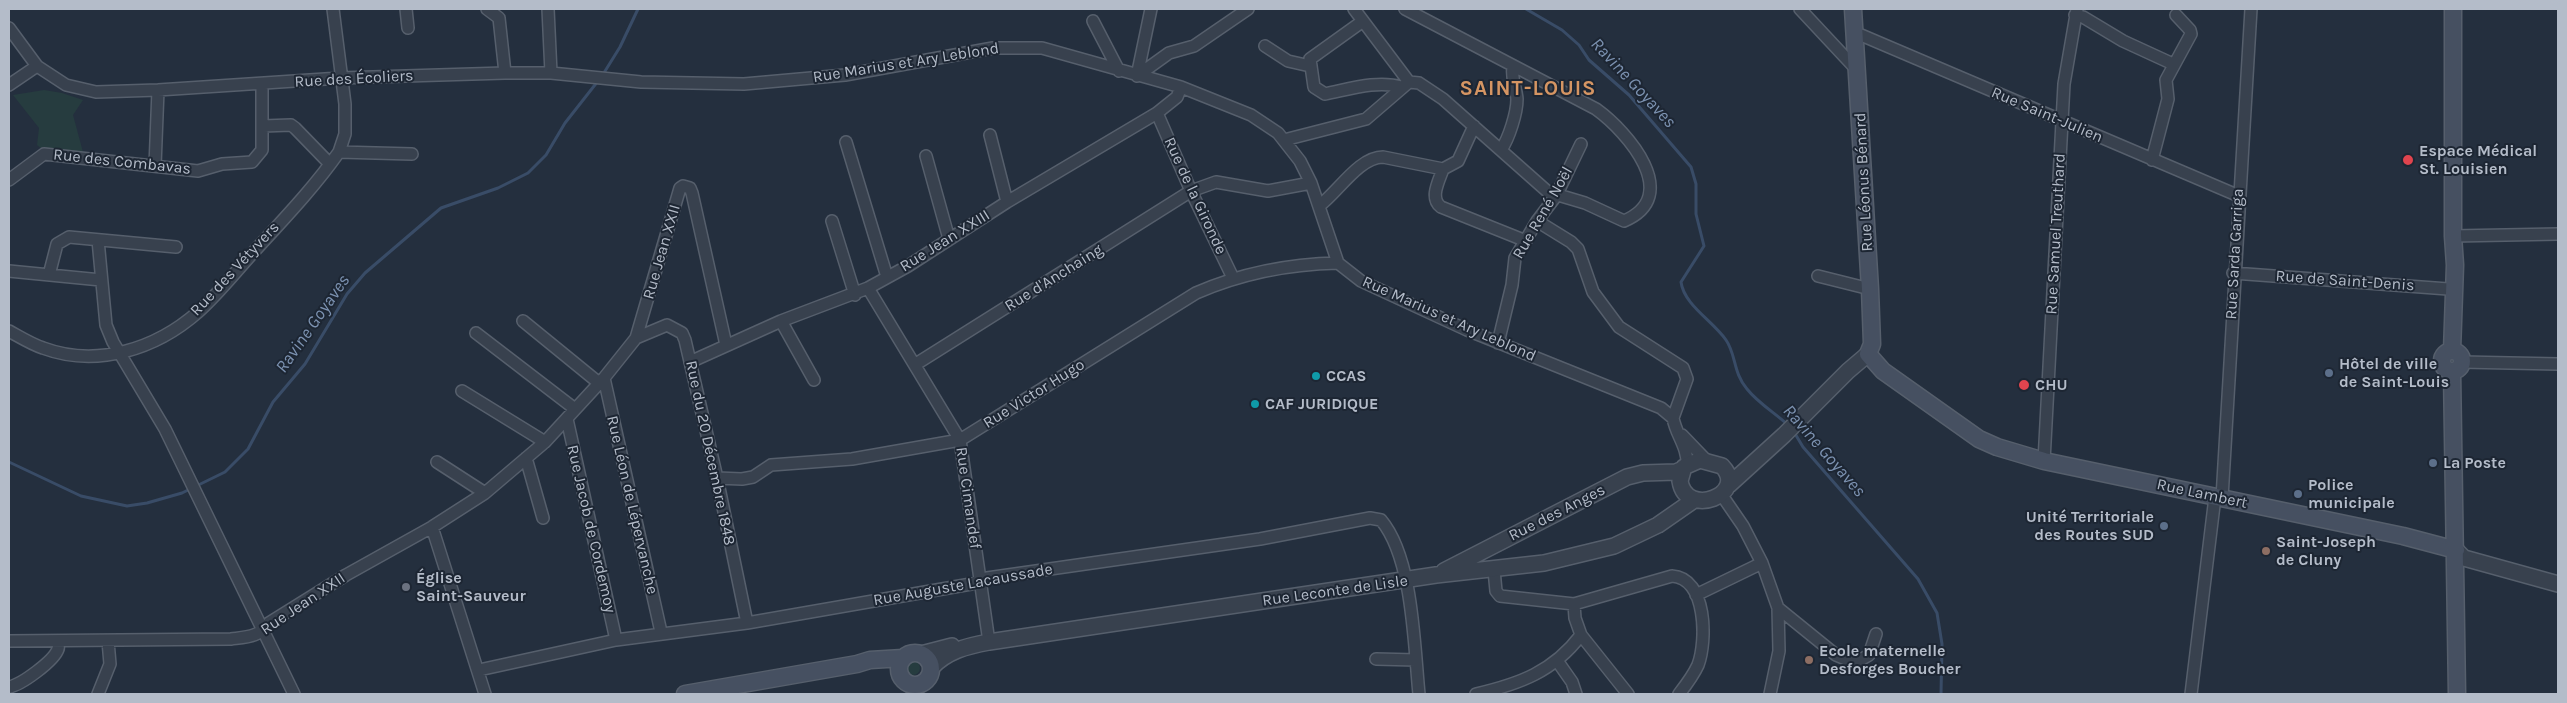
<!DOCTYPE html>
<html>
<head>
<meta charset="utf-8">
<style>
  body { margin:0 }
  #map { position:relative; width:2567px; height:703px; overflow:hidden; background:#242f3e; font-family:Karla,sans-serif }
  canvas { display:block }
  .frame { position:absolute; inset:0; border:10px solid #b4bcc9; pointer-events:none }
</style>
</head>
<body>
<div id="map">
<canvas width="2567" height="703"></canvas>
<div class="frame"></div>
</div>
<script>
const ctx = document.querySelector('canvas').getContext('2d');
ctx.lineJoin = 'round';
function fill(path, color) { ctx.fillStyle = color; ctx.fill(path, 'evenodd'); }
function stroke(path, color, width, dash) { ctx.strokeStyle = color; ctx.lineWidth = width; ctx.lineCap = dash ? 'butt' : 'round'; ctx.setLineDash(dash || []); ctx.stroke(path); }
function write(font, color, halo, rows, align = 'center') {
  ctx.font = font + ' Karla,sans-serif'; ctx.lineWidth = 4; ctx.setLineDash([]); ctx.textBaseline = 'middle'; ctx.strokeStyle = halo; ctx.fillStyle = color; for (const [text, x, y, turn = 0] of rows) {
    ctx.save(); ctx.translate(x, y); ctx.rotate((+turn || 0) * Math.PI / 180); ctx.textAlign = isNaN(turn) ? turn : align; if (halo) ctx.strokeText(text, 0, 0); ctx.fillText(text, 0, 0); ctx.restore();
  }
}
fill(new Path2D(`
  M44 90 62 93 83 100 73 115 83 152 43 150 37 145 39 128 13 95Z
  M906 668a7 7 0 1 1 14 0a7 7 0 1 1-14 0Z`), '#263c3f');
stroke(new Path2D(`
  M1526 9 1562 30 1579 45 1589 60 1629 95 1691 167 1696 184V214L1704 246 1681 282C1684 305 1713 321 1726 340 1736 354 1733 373 1747 389 1758 403 1775 413 1788 425
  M602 76 620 47 638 9
  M1794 432 1803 447 1918 579 1937 613 1942 644 1941 694
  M9 462 81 496 127 506 147 503 182 493 225 472 248 449 273 402 305 364 347 294 365 273 441 208 498 188 528 173 546 155 565 123 598 81`), '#394c67', 3);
const minor = new Path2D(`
  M406 9 408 28
  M487 9 499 18 505 73
  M548 9 551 73
  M1354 9 1409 82
  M1800 9 1857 70
  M2075 15 2083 17 2123 41 2173 64
  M1093 21 1119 71
  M1363 21 1310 59 1314 87 1325 94C1350 89 1377 80 1402 87
  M9 28 37 66 66 85 96 92 158 90 340 78 505 73H551L641 82 744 84 845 75 993 48H1042L1181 87 1251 115 1278 133 1300 161 1311 183 1338 263 1361 281 1467 330 1661 408 1673 418C1676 435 1688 447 1687 465
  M1855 35H1861L2239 196
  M1265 46 1288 61 1310 66
  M1137 76 1169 53 1194 46 1248 9
  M1137 76 1151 9
  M9 85 37 66
  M1157 113 1191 191 1233 278
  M263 126 291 125 295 128 330 164
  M1474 126 1458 161 1443 169C1439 181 1429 198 1441 207L1526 241
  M990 135 1007 202
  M1284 140 1366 119 1409 82 1419 83 1443 99 1548 192 1585 203 1624 221C1683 196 1628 132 1596 109L1405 9
  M846 142 887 277
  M1501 150C1509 138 1517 113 1517 99 1516 87 1511 79 1513 67
  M339 152 412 154
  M926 156 949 239
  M2152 160 2168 99 2166 80 2191 34 2190 30 2176 15
  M155 166 158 90
  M9 180 44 154 198 171 222 164 252 162 262 150V85
  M1319 206C1338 192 1359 157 1383 157L1443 169
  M832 221 855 295
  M1537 221 1571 242 1578 249 1593 292 1619 327 1683 368 1687 379 1673 418
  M2453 236 2558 234
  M98 240 106 325 113 342 165 429 294 694
  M9 271 101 280
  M2233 273 2448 289 2454 295
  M49 275 57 244 69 237 176 247
  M1818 276 1870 289
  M868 288 960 440 989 642
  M523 321 599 383
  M781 321 814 380
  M9 331C20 337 31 344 43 348 97 368 156 349 198 312 217 295 233 275 250 256 280 223 313 189 339 152L345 134V104L333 9
  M476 333 575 409
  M636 338 667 325 682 333 685 340 717 478 747 623
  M1498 343 1512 285 1515 258 1537 221 1556 196 1581 144
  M690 362 781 321 868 288 908 266 1007 202 1157 113 1177 97 1181 87
  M2462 362 2558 364
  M916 364 1191 191 1216 182 1268 191 1311 183
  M604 378 661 632
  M462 391 545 442
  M567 419 616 640
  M1682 435 1707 461
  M526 458 543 518
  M2044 461 2064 84 2077 9
  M437 462 485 493
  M717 478 742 479 753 477 771 465 852 459 960 440 1196 293C1242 273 1287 264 1338 263
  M1721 494 1743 526 1762 563 1778 608 1779 651 1770 694
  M2222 498 2251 9
  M432 527 485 694
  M1494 570 1496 591 1500 596 1574 604 1672 576C1707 578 1707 641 1698 665 1693 676 1686 685 1679 694
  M1696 595 1762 563
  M1574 604 1575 618 1581 635 1628 694
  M1778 608 1836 655 1855 663 1869 655 1876 634
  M9 641 231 639C246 637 260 637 269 623L346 575 432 527 485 493 545 442 604 378 636 338 680 188 683 186 690 188 692 193 726 345
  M1376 659 1416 660
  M1558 662 1572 682 1576 694
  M479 670 616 640 747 623 971 584 987 578 1260 539 1370 518 1381 520C1413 558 1414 645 1419 694
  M9 687C21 685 54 661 58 649 59 647 58 644 58 641
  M98 694 110 664 108 641
  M1476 694C1519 684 1553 672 1581 635
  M2191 694 2215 497`);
const tertiary = new Path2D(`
  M1700 460 1722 466C1749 494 1686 519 1680 481L1684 467Z
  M1729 485 1784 435 1848 371 1868 354
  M2456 550 2464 558 2558 584
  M1444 571 1627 477 1643 473 1676 472 1683 469
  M921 654 952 646
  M931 668C947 651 967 646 989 642L1436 575 1544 563 1614 546 1658 525 1694 500`);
const secondary = new Path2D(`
  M1853 9 1870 289 1872 344 1868 354 1883 371 1979 439 1997 447 2044 461 2403 536 2456 550
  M2442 361a10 10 0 1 1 20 0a10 10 0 1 1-20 0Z
  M2452 351 2455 265 2453 236V9
  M2452 371 2457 694
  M899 669a16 16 0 1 1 32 0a16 16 0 1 1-32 0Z
  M685 694 857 664 870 660 903 658`);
stroke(minor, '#565f6c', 14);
stroke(tertiary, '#565f6c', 18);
stroke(secondary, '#565f6c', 19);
stroke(minor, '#38414e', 11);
stroke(tertiary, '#38414e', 15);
stroke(secondary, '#465061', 16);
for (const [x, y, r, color] of [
  [2408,160,6,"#e0444e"],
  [2329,373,5,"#5c6f8a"],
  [1316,376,5,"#0f9aa8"],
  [2024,385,6,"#e0444e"],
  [1255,404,5,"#0f9aa8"],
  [2433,463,5,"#5c6f8a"],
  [2298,494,5,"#5c6f8a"],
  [2164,526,5,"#5c6f8a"],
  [2266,551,5,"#8d6e63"],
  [406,587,5,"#6b7280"],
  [1809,660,5,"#8d6e63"]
]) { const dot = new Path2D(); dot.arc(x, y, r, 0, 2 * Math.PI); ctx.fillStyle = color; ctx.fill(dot); stroke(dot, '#1d2633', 2); }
write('16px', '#b4bcc9', '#1d2633', [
  ["Rue Marius et Ary Leblond",906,63,-9],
  ["Rue des Écoliers",354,79,-3],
  ["Rue Saint-Julien",2047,115,23],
  ["Rue des Combavas",122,162,6],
  ["Rue Léonus Bénard",1864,182,-93],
  ["Rue de la Gironde",1195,196,65],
  ["Rue René Noël",1543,213,-60],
  ["Rue Samuel Treuthard",2056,234,-87],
  ["Rue Jean XXIII",945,241,-32],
  ["Rue Jean XXII",662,252,-74],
  ["Rue Sarda Garriga",2235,254,-87],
  ["Rue des Vétyvers",235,269,-47],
  ["Rue d'Anchaing",1054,278,-32],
  ["Rue de Saint-Denis",2345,281,4],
  ["Rue Marius et Ary Leblond",1449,319,24],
  ["Rue Victor Hugo",1034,394,-32],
  ["Rue du 20 Décembre 1848",710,453,78],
  ["Rue Lambert",2202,494,12],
  ["Rue Cimandef",968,498,82],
  ["Rue Léon de Lépervanche",632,505,77],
  ["Rue des Anges",1557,513,-27],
  ["Rue Jacob de Cordemoy",591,529,77],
  ["Rue Auguste Lacaussade",963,585,-10],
  ["Rue Leconte de Lisle",1335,591,-8],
  ["Rue Jean XXII",303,604,-34]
]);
write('bold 16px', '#b4bcc9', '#1d2633', [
  ["Espace Médical",2419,151],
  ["St. Louisien",2419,169],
  ["Hôtel de ville",2339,364],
  ["de Saint-Louis",2339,382],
  ["CCAS",1326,376],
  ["CHU",2035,385],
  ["CAF JURIDIQUE",1265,404],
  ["La Poste",2443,463],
  ["Police",2308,485],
  ["municipale",2308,503],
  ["Unité Territoriale",2154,517,"right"],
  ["des Routes SUD",2154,535,"right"],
  ["Saint-Joseph",2276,542],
  ["de Cluny",2276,560],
  ["Église",416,578],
  ["Saint-Sauveur",416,596],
  ["Ecole maternelle",1819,651],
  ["Desforges Boucher",1819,669]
], 'left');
write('italic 18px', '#7c92b1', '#1d2633', [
  ["Ravine Goyaves",1633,83,47],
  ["Ravine Goyaves",313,324,-55],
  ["Ravine Goyaves",1824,451,49]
]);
ctx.letterSpacing = '1px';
write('bold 21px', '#d59563', '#1d2633', [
  ["SAINT-LOUIS",1528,89]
]);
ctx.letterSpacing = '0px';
</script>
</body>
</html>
